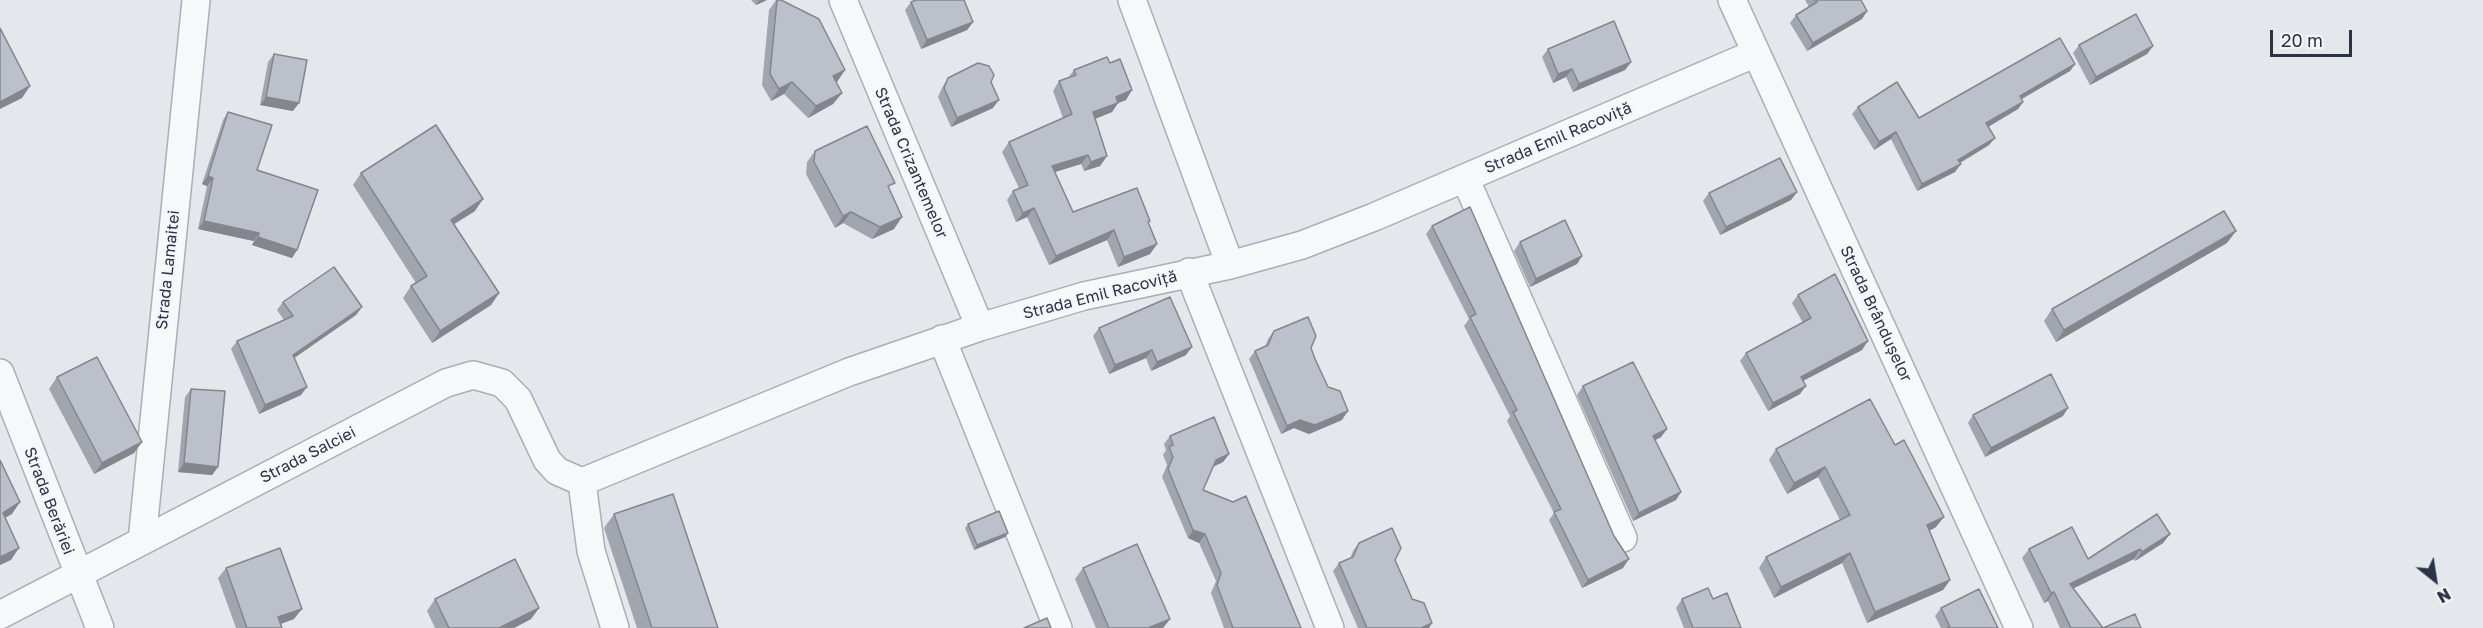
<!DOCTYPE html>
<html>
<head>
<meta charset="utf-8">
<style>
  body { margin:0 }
  #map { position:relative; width:2483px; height:628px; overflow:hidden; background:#e4e7ec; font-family:"Golos Text",sans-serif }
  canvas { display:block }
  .north { position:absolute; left:2405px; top:550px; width:60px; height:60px; -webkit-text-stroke:4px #f4f6f9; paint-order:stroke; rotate:150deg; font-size:16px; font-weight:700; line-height:24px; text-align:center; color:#2b3445 }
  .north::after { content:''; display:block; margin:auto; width:21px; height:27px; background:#2b3445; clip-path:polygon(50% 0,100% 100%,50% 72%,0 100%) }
  .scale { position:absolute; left:2270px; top:30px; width:82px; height:27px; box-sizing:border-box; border:3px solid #2b3445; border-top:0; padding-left:8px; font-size:18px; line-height:21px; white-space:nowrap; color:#2b3445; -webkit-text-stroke:4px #f4f6f9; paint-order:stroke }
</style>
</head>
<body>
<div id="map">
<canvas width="2483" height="628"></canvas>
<div class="north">N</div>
<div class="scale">20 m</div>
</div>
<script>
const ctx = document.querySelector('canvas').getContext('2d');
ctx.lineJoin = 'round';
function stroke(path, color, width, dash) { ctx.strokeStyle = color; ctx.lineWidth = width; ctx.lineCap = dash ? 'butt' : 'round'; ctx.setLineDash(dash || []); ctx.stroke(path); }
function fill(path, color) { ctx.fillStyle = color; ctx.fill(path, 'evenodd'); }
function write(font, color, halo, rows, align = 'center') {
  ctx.font = font + ' "Golos Text",sans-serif'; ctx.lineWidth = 5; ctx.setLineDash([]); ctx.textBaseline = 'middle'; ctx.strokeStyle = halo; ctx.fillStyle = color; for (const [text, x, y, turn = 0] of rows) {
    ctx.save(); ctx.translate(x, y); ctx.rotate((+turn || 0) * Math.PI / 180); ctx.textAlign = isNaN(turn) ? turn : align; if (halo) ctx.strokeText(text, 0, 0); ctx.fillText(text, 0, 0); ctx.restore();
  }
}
const street = new Path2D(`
  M843 0 980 327
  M1132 0 1230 265
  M1732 0 2019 628
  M1465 178 1623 538
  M1189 272 1330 628
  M942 339 1058 628
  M0 373 100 628
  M142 541 196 0
  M0 615 446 383 473 375 502 383 518 399 547 460 557 471 582 482
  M615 628 591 551 582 482 849 372 980 327 1084 296 1230 265 1302 245 1374 217 1756 53`);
stroke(street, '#a9aeb7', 30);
stroke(street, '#f7f8fa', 27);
fill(new Path2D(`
  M751 0H767L756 5Z
  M776 0H781L845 70 836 82 842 93 833 104 808 118 784 94 771 101 762 85 769 10Z
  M1805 0H1861L1867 11 1862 19 1807 51 1790 23 1796 15 1809 7Z
  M911 2 973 22 967 30 921 49 905 10Z
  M2079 45 2153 46 2147 54 2090 85 2073 53Z
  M1548 49 1631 62 1625 70 1573 92 1566 77 1553 83 1542 57Z
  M274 54 293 111 260 105 268 62Z
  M2075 64 2070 71 2022 99 2023 102 2018 109 1988 127 1989 145 1960 163 1955 172 1917 191 1891 139 1874 150 1852 114 1858 107 1919 118Z
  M1074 70 1126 100 1118 103 1112 112 1095 119 1107 156 1100 166 1084 171 1081 164 1055 172 1073 212 1150 221 1148 223 1157 244 1150 254 1118 267 1107 240 1049 265 1027 217 1016 222 1007 200 1013 191 1019 188 1002 152 1009 142 1063 118 1053 91 1059 81 1068 78Z
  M948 78 991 82 993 108 951 127 938 97 943 86Z
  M228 112 297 250 292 258 252 245 254 241 198 229 207 186 202 184 223 120Z
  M815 151 890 189 894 229 872 239 843 223 835 228 806 174 807 162Z
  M361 173 475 211 454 224 499 293 491 305 432 343 403 298 411 286 416 283 353 185Z
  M1797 192 1791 200 1720 235 1703 201 1709 193Z
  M1432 226 1623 568 1582 588 1549 520 1554 513 1507 421 1510 416 1464 326 1469 319 1426 234Z
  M1520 242 1582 256 1577 264 1530 287 1514 251Z
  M2227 243 2056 342 2044 321 2052 309Z
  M1798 295 1862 350 1803 381 1800 394 1768 411 1740 361 1746 353 1803 323 1792 303Z
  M283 302 356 315 294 358 301 395 259 414 231 349 237 341 284 320 277 310Z
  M1099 328 1186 355 1151 371 1146 358 1109 374 1093 336Z
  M1274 331 1311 348 1342 420 1309 434 1294 428 1281 434 1249 359 1255 351 1265 347 1268 339Z
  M57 377 142 442 134 453 94 474 49 389Z
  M1583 386 1667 429 1661 437 1655 440 1681 492 1676 500 1633 521 1577 395Z
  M191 389 218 467 212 475 178 472 185 397Z
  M1870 399 1936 527 1929 531 1950 580 1943 590 1867 623 1842 563 1774 598 1759 568 1766 557 1840 520 1818 477 1787 494 1769 460 1776 449Z
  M1973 415 2063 416 1985 457 1968 423Z
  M1170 436 1229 454 1223 462 1213 467 1203 490 1301 628H1224L1211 593 1216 581 1199 543 1188 538 1162 477 1167 465 1163 455 1166 450 1164 444Z
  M614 514 718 628H637L604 528Z
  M968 524 1008 533 1005 537 974 550 965 528Z
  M2170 534 2163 543 2135 561 2134 559 2073 588 2103 628H2141H2060L2048 601 2044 603 2022 558 2029 549 2088 559Z
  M1359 543 1395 560 1412 599 1432 623 1429 628H1358L1333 571 1339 563 1350 559 1353 551Z
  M226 568 294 619 281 624 282 628H236L218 578Z
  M1083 568 1170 619 1163 628H1096L1075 579Z
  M435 599 539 608 531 619 514 628H435L427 611Z
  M1682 599H1713L1741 628H1684L1676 608Z
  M1941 608 1998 628H1941L1935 616Z`), '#a1a5ae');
fill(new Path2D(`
  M759 0H767L756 5Z
  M1867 11 1862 19 1807 51 1813 43Z
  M973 22 967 30 921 49 927 40Z
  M2153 46 2147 54 2090 85 2096 77Z
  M1631 62 1625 70 1573 92 1579 84Z
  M2075 64 2070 71 2014 103 2020 96Z
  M1572 69 1566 77 1553 83 1558 74Z
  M845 70 837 82 825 88 833 76Z
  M792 82 784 94 771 101 779 89Z
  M30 86 22 98 0 109V102Z
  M1132 90 1126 100 1118 103 1112 112 1087 122 1093 112 1116 97Z
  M842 93 833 104 808 118 816 106Z
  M266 97 299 103 293 111 260 105Z
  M999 100 993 108 951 127 957 118Z
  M2023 102 2018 109 1981 131 1986 123Z
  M1896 132 1891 139 1874 150 1879 142Z
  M1995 138 1989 145 1953 167 1958 160Z
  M1088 155 1081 164 1045 175 1052 166Z
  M1107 156 1100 166 1084 171 1091 162Z
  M1961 164 1955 172 1917 191 1922 184Z
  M208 176 213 178 207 186 202 184Z
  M1797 192 1791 200 1720 235 1726 227Z
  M483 199 475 211 443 231 451 220Z
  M1034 208 1027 217 1016 222 1023 213Z
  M851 212 843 223 835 228 843 216Z
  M902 217 894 229 872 239 880 227Z
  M204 221 259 233 254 241 198 229Z
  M1114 230 1107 240 1049 265 1056 256Z
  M2236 231 2227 243 2056 342 2064 330Z
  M258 237 297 250 292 258 252 245Z
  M1157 244 1150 254 1118 267 1124 257Z
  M1582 256 1577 264 1530 287 1536 279Z
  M499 293 491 305 432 343 440 331Z
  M362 307 356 315 287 363 293 355Z
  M1868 341 1862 350 1795 385 1801 377Z
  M1192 347 1186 355 1151 371 1157 362Z
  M1152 350 1146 358 1109 374 1115 365Z
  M1806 386 1800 394 1768 411 1773 403Z
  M307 387 301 395 259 414 265 405Z
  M2068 408 2063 416 1985 457 1991 448Z
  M1348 411 1342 420 1309 434 1294 428 1281 434 1287 426 1300 420Z
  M1667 429 1661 437 1648 444 1653 436Z
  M142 442 134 453 94 474 102 463Z
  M1229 454 1223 462 1210 468 1216 460Z
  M184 463 218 467 212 475 178 472Z
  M1825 467 1818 477 1787 494 1794 483Z
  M1681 492 1676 500 1633 521 1639 513Z
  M20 502 12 514 0 521 3 513Z
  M1944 517 1936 527 1920 536 1927 525Z
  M1193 530 1205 534 1199 543 1188 538Z
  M1008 533 1005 537 974 550 977 545Z
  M2170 534 2163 543 2135 561 2142 552Z
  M19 548 11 560 0 565V557Z
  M2140 549 2134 559 2064 593 2070 584Z
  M1850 553 1842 563 1774 598 1781 587Z
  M1629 559 1623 568 1582 588 1588 580Z
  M1950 580 1943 590 1867 623 1875 612Z
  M2054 592 2048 601 2044 603 2051 593Z
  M539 608 531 619 514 628H499Z
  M302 609 294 619 271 627 278 617Z
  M1170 619 1163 628H1148Z
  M1432 623 1429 628H1421Z`), '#83868d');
const building = new Path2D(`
  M777 0H781L819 19 845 70 833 76 842 93 816 106 792 82 779 89 770 74Z
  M916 0H964L973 22 927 40 911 2Z
  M1815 0H1861L1867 11 1813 43 1796 15 1817 2Z
  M2136 14 2153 46 2096 77 2079 45Z
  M1614 21 1631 62 1579 84 1572 69 1558 74 1548 49Z
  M0 28 30 86 0 102Z
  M2060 38 2075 64 2020 96 2023 102 1986 123 1995 138 1958 160 1961 164 1922 184 1896 132 1879 142 1858 107 1897 82 1919 118Z
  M274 54 307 60 299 103 266 97Z
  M1107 57 1110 63 1120 59 1132 90 1116 97 1118 103 1093 112 1107 156 1091 162 1088 155 1052 166 1073 212 1137 188 1150 221 1148 222 1157 244 1124 257 1114 230 1056 256 1034 208 1023 213 1013 191 1028 185 1009 142 1072 114 1059 81 1076 75 1074 70Z
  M978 63 989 66 994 75 991 82 999 100 957 118 944 88 948 78Z
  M228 112 272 125 257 170 318 190 297 250 258 237 259 233 204 221 213 178 208 176Z
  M436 125 483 199 451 220 499 293 440 331 411 286 427 276 361 173Z
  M867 126 895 183 888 186 902 217 880 227 851 212 843 216 814 162 815 151Z
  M1780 158 1797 192 1726 227 1709 193Z
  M1470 207 1614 536 1629 559 1588 580 1554 512 1561 509 1513 412 1517 410 1470 317 1476 314 1432 226Z
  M2224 211 2236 231 2064 330 2052 309Z
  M1565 220 1582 256 1536 279 1520 242Z
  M334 267 362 307 293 355 307 387 265 405 237 341 293 316 283 302Z
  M1835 274 1868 341 1801 377 1806 386 1773 403 1746 353 1811 318 1798 295Z
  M1170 297 1192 347 1157 362 1152 350 1115 365 1099 328Z
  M1308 317 1316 336 1311 348 1315 359 1328 387 1340 391 1348 411 1315 425 1300 420 1287 426 1255 351 1268 345 1274 331Z
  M97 357 142 442 102 463 57 377Z
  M1633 362 1667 429 1653 436 1681 492 1639 513 1583 386Z
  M2051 374 2068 408 1991 448 1973 415Z
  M191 389 225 391 218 467 184 463Z
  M1870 399 1895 445 1904 440 1944 517 1927 525 1950 580 1875 612 1850 553 1781 587 1766 557 1850 515 1825 467 1794 483 1776 449Z
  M1214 417 1229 454 1216 460 1203 490 1233 502 1246 496 1301 628H1233L1217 585 1221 573 1205 534 1193 530 1168 469 1173 457 1169 447 1173 445 1170 436Z
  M0 460 20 502 3 513 19 548 0 557Z
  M673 494 718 628H652L614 514Z
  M999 511 1008 533 977 545 968 524Z
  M2157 514 2170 534 2142 552 2140 549 2070 584 2103 628 2135 614 2141 628H2071L2054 592 2051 593 2029 549 2072 527 2088 559Z
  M1392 528 1401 548 1395 560 1408 589 1412 599 1424 603 1432 623 1421 628H1367L1339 563 1353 557 1359 543Z
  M1137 544 1170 619 1148 628H1109L1083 568Z
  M280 548 302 609 278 617 282 628H247L226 568Z
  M515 559 539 608 499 628H449L435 599Z
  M1708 588 1713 599 1727 593 1741 628H1693L1682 599Z
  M1979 589 1998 628H1947L1950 627 1941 608Z
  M1047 618 1051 628H1024Z`);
fill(building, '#bbc0ca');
stroke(building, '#83868d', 1.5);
write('16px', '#2b3445', '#f4f6f9', [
  ["Strada Emil Racoviță",1558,138,-23],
  ["Strada Crizantemelor",911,163,67],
  ["Strada Lamaitei",168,270,-84],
  ["Strada Emil Racoviță",1100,295,-14],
  ["Strada Brândușelor",1876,314,65],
  ["Strada Salciei",308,455,-27],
  ["Strada Berăriei",49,501,69]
]);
</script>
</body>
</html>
